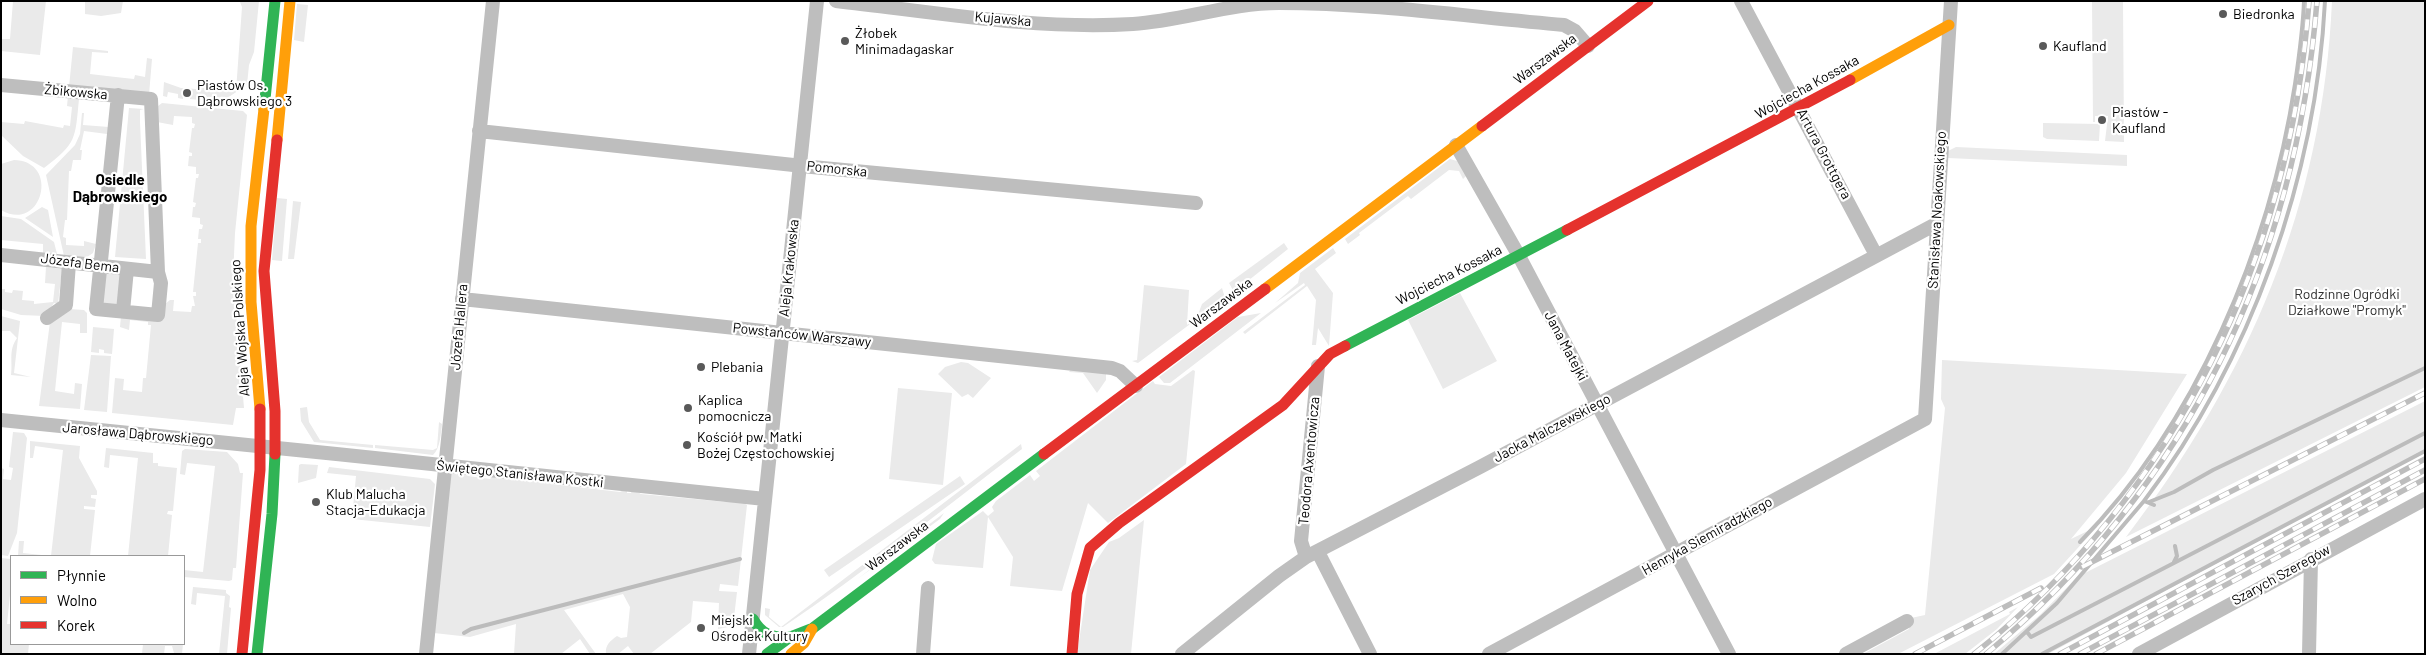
<!DOCTYPE html>
<html>
<head>
<meta charset="utf-8">
<style>
  body { margin:0 }
  #map { position:relative; width:2426px; height:655px; overflow:hidden; background:#fff; font-family:Barlow,sans-serif }
  canvas { display:block }
  .frame { position:absolute; inset:0; border:2px solid #000; pointer-events:none }
  .legend { position:absolute; left:10px; top:555px; width:175px; height:90px; box-sizing:border-box; background:#fff; border:1px solid #999; margin:0; padding:6px 9px; list-style:none; font-size:15px; color:#000 }
  .legend li { display:flex; align-items:center; gap:10px; height:25px }
  .legend b { width:25px; border:1px solid #999 }
</style>
</head>
<body>
<div id="map">
<canvas width="2426" height="655"></canvas>
<div class="frame"></div>
<ul class="legend">
<li><b style="height:6px;background:#30b455"></b>Płynnie</li>
<li><b style="height:6px;background:#ff9f0a"></b>Wolno</li>
<li><b style="height:6px;background:#e5322d"></b>Korek</li>
</ul>
</div>
<script>
const ctx = document.querySelector('canvas').getContext('2d');
ctx.lineJoin = 'round';
function fill(path, color) { ctx.fillStyle = color; ctx.fill(path, 'evenodd'); }
function stroke(path, color, width, dash) { ctx.strokeStyle = color; ctx.lineWidth = width; ctx.lineCap = dash ? 'butt' : 'round'; ctx.setLineDash(dash || []); ctx.stroke(path); }
function write(font, color, halo, rows, align = 'center') {
  ctx.font = font + ' Barlow,sans-serif'; ctx.lineWidth = 4.5; ctx.setLineDash([]); ctx.textBaseline = 'middle'; ctx.strokeStyle = halo; ctx.fillStyle = color; for (const [text, x, y, turn = 0] of rows) {
    ctx.save(); ctx.translate(x, y); ctx.rotate((+turn || 0) * Math.PI / 180); ctx.textAlign = isNaN(turn) ? turn : align; if (halo) ctx.strokeText(text, 0, 0); ctx.fillText(text, 0, 0); ctx.restore();
  }
}
fill(new Path2D(`
  M13 1H46L40 55 1 51V39H10Z
  M85 1H123L121 13 101 16 85 14Z
  M233 1H259L254 52 249 65 247 85 221 102 190 99V90H183V99L178 98V94L168 92 167 97 163 96 164 82 181 88 196 89 197 87 236 91 242 7 240 2Z
  M2092 1H2123L2124 142 2105 141 2108 116H2095V122H2093Z
  M2332 1H2425V387L2126 537C2249 377 2323 205 2332 1Z
  M297 4 308 5 304 42 294 40Z
  M73 47 108 51V53L92 52 90 74C104 76 118 77 134 79L135 75 145 77 147 58 152 59 149 95 69 87Z
  M68 96 79 99C75 139 77 143 44 168L23 156 1 135V122L24 124 25 121 63 128 64 125 70 126 72 107 67 106Z
  M162 103 243 111 247 115 235 233 233 278 244 408H236L233 425 112 413 115 378 124 379 123 390 142 392 143 378H146L151 325H148V322L130 320 129 330 120 327 121 316H150L170 300H174L173 311 191 312 192 306H195L193 296H196V292H193L198 243H201V239H198L199 229H202L203 225 200 224V218L192 217 193 207H195L196 203 193 202 196 178H198L199 174H196V167L188 166 189 156H192V153L189 152 192 128H194L195 124 192 123V117L174 116 173 125 157 122 158 106Z
  M129 108 144 109 140 110V122L146 259 115 257Z
  M82 113H84L83 125 109 127 107 134 84 131 80 150H82L81 160H73L71 171H69L67 220H65L63 237 66 238V245L84 246V241L96 244 93 253 84 259 64 256 46 175 75 145 80 134Z
  M2043 123 2100 124 2099 141 2047 139 2043 137Z
  M1956 147 2127 155V166L1948 158V151Z
  M1450 159 1457 161 1468 174 1463 179 1459 171 1449 170 1411 199 1408 196 1359 233 1360 235 1348 244 1345 239Z
  M14 160C61 161 42 234 1 210V164Z
  M277 198 287 199 282 261 272 260Z
  M293 201 301 202 294 259H288Z
  M42 207 48 210 53 237 25 218Z
  M1 216 21 219 54 242 57 254 43 255V244L1 240Z
  M1284 243 1288 249 1234 292 1229 283Z
  M1333 248 1336 253 1315 269 1333 293 1329 346 1318 328 1316 345H1312L1316 300 1307 286 1245 334 1243 332 1305 285 1304 283 1275 303 1298 283 1300 273Z
  M46 267 62 269 58 304 54 303 45 316 21 315 1 309V289H5V292L12 293 13 290 23 291 22 300 34 301V304L53 302 55 284 45 283Z
  M104 273H121L117 305 100 307Z
  M1144 285 1189 290 1187 325 1197 317 1202 304 1222 288 1225 298 1138 363 1132 361 1137 360Z
  M1460 293 1497 361 1443 389 1408 320Z
  M69 309 84 310 87 313V333H80V324L62 322 55 391 74 394 75 383 82 384 80 409 39 406 50 322Z
  M1261 313 1170 383H1164L1159 377 1238 317Z
  M1 316 20 321 14 373 31 377 11 375C13 361 8 351 17 338L10 331H1Z
  M93 327 114 329 112 354 104 353V350L99 349V353L91 352Z
  M91 355 111 356 107 412 84 410Z
  M1942 360 2187 374 2126 473 2071 539 2098 526 2054 574 1898 654H1863L1909 629 1911 618 1925 615 1945 408 1941 399Z
  M961 362 968 363 991 378 973 398 968 394 962 397 938 374 945 367Z
  M1072 368 1106 372V380L1097 393 1083 373 1069 372Z
  M1193 370 1195 371 1186 464 1108 523 1088 503 1062 591 1010 586 1013 557 988 517 983 568 935 564 932 560 936 544 983 511 988 516 994 511 992 507 996 501 1030 475 1034 481 1040 476 1036 471 1153 381 1155 384 1171 386Z
  M898 388 952 393 943 485 889 479Z
  M2425 401V451L2048 654H1994L2041 614 2077 577Z
  M307 407 309 422 320 440 373 445V448L314 442 301 421 300 408Z
  M439 422 442 424C441 433 440 449 433 455L375 448V445L433 450 437 448Z
  M13 432 24 433 27 438 17 533 8 556 1 555V468L4 469 3 479 11 480 13 468 9 467Z
  M30 441 80 446 79 458 97 491V495H91V498L96 499 95 507 84 506V509L95 510 90 556H18L19 541H24L23 553 51 556 63 450 35 446 33 458H30Z
  M1021 444 1022 449C943 509 865 572 783 627H779L765 615V608L770 609 769 617 781 627Z
  M106 448 153 453V463H158V466L177 468 173 511H168L167 514 172 515 168 556H128L138 458 110 455 109 468 104 467Z
  M185 449 227 452 238 464 240 473H243L236 568H233L232 580 229 581 184 577V570L203 572 215 466 187 463 185 475 180 474 182 451Z
  M301 464 318 465 316 478 298 483 299 465Z
  M329 467 430 479 435 484 430 527 352 519 356 476 327 473Z
  M464 470 468 476 490 479 492 477 620 492 627 488V493H631L632 489 641 494 726 502 736 498 747 505 738 586 720 584 719 591 737 592 733 626 718 629 719 603 693 601 691 622 650 654H634L628 646 618 654H606C605 645 610 641 617 636L621 638 627 637 630 607 623 594 564 610 596 654H590L580 639 561 654H514L516 624 470 637 434 633 451 473 453 471Z
  M960 476 965 484 829 577 824 570Z
  M944 513 940 519 856 580Z
  M1144 520 1131 654H1077L1090 570 1109 542 1119 538Z
  M1 558 11 559V585L7 624H11V644H29L28 654H1Z
  M193 587 226 590V593L230 596 229 607 231 608 227 654H219L225 596 197 593 196 605 191 604Z
  M2018 607 1997 629 1965 654H1934L2010 614 2009 612Z
  M143 644H183L182 654 174 653 172 646H165L164 654H142Z`), '#eaeaea');
stroke(new Path2D(`
  M2149 502 2174 492 2213 470 2425 368
  M2154 505 2144 501C2251 360 2316 177 2325 1
  M2080 542C2196 424 2270 247 2295 84 2299 57 2303 29 2304 1
  M2174 562 2177 556 2175 546
  M2027 632 2031 637 2425 433
  M464 633 471 629 740 559
  M2002 654 2057 603 2144 501
  M2042 654 2425 451`), '#bcbcbc', 4);
stroke(new Path2D(`
  M836 1C934 12 1035 30 1133 24 1182 21 1230 3 1279 3 1374 3 1470 17 1564 25L1575 31 1588 46
  M1741 1 1876 255
  M1 85 151 99 158 272 161 283 158 315 96 309 118 95
  M479 131 812 167 1196 203
  M1456 145 1519 256 1729 654
  M1 255 158 272
  M462 299 1112 368 1120 371 1136 386
  M123 311 127 269
  M47 318 66 305 69 263
  M1 420C256 445 510 472 765 499
  M1318 552 1370 654
  M1306 557 1301 541 1318 366
  M426 654 493 1
  M749 654 817 1
  M923 654 928 588
  M1182 654 1279 576 1306 557 1480 467 1936 224
  M1489 654 1925 419 1951 1
  M1846 654 1907 621
  M2139 654 2425 499
  M2309 654 2311 559`), '#bebebe', 14);
stroke(new Path2D(`
  M264 109 275 1
  M1345 346 1567 230
  M753 619C762 635 772 638 790 637
  M257 654 272 514 275 454
  M767 654 790 637 813 628 1044 454`), '#30b455', 11);
stroke(new Path2D(`
  M1850 80 1949 25
  M277 140 290 1
  M1265 289 1482 126
  M260 409 251 302V226L264 109
  M791 654 804 643 812 629`), '#ff9f0a', 11);
stroke(new Path2D(`
  M1482 126 1648 1
  M1567 230 1850 80
  M275 454V411L264 271 277 140
  M1044 454 1265 289
  M242 654 260 470V409
  M1072 654 1077 594 1090 548 1119 523 1283 405 1330 354 1345 346`), '#e5322d', 11);
const rail = new Path2D(`
  M2082 567 2425 393
  M1915 654 2041 588
  M1974 654C2177 492 2290 258 2309 1
  M1986 654C2189 485 2296 262 2317 1
  M2060 654 2425 459
  M2080 654 2425 470
  M2096 654 2425 479`);
stroke(rail, '#bdbdbd', 5.5);
stroke(rail, '#fff', 4, [11]);
for (const [x, y, r, color] of [
  [2223,14,5,"#595959"],
  [845,41,5,"#595959"],
  [2043,46,5,"#595959"],
  [187,93,5,"#595959"],
  [2102,120,5,"#595959"],
  [701,367,5,"#595959"],
  [688,408,5,"#595959"],
  [687,445,5,"#595959"],
  [316,502,5,"#595959"],
  [701,628,5,"#595959"]
]) { const dot = new Path2D(); dot.arc(x, y, r, 0, 2 * Math.PI); ctx.fillStyle = color; ctx.fill(dot); stroke(dot, '#fff', 2); }
write('14px', '#000', '#fff', [
  ["Biedronka",2233,14],
  ["Żłobek",855,33],
  ["Minimadagaskar",855,49],
  ["Kaufland",2053,46],
  ["Piastów Os.",197,85],
  ["Dąbrowskiego 3",197,101],
  ["Piastów -",2112,112],
  ["Kaufland",2112,128],
  ["Plebania",711,367],
  ["Kaplica",698,400],
  ["pomocnicza",698,416],
  ["Kościół pw. Matki",697,437],
  ["Bożej Częstochowskiej",697,453],
  ["Klub Malucha",326,494],
  ["Stacja-Edukacja",326,510],
  ["Miejski",711,620],
  ["Ośrodek Kultury",711,636]
], 'left');
write('14px', '#000', '#fff', [
  ["Kujawska",1003,19,5],
  ["Warszawska",1545,59,-37],
  ["Wojciecha Kossaka",1807,87,-29],
  ["Żbikowska",76,92,5],
  ["Artura Grottgera",1824,154,62],
  ["Pomorska",837,169,6],
  ["Stanisława Noakowskiego",1937,210,-87],
  ["Józefa Bema",80,263,7],
  ["Aleja Krakowska",789,268,-84],
  ["Wojciecha Kossaka",1449,275,-27],
  ["Warszawska",1221,303,-37],
  ["Józefa Hallera",459,327,-85],
  ["Aleja Wojska Polskiego",240,328,-94],
  ["Powstańców Warszawy",802,335,6],
  ["Jana Matejki",1566,346,62],
  ["Jacka Malczewskiego",1552,428,-28],
  ["Jarosława Dąbrowskiego",138,434,5],
  ["Teodora Axentowicza",1309,461,-85],
  ["Świętego Stanisława Kostki",520,474,6],
  ["Henryka Siemiradzkiego",1707,536,-29],
  ["Warszawska",897,546,-37],
  ["Szarych Szeregów",2281,575,-29]
]);
write('14px', '#2f2f2f', '#fff', [
  ["Rodzinne Ogródki",2347,294],
  ["Działkowe \"Promyk\"",2347,310]
]);
write('bold 15px', '#000', '#fff', [
  ["Osiedle",120,180],
  ["Dąbrowskiego",120,197]
]);
</script>
</body>
</html>
